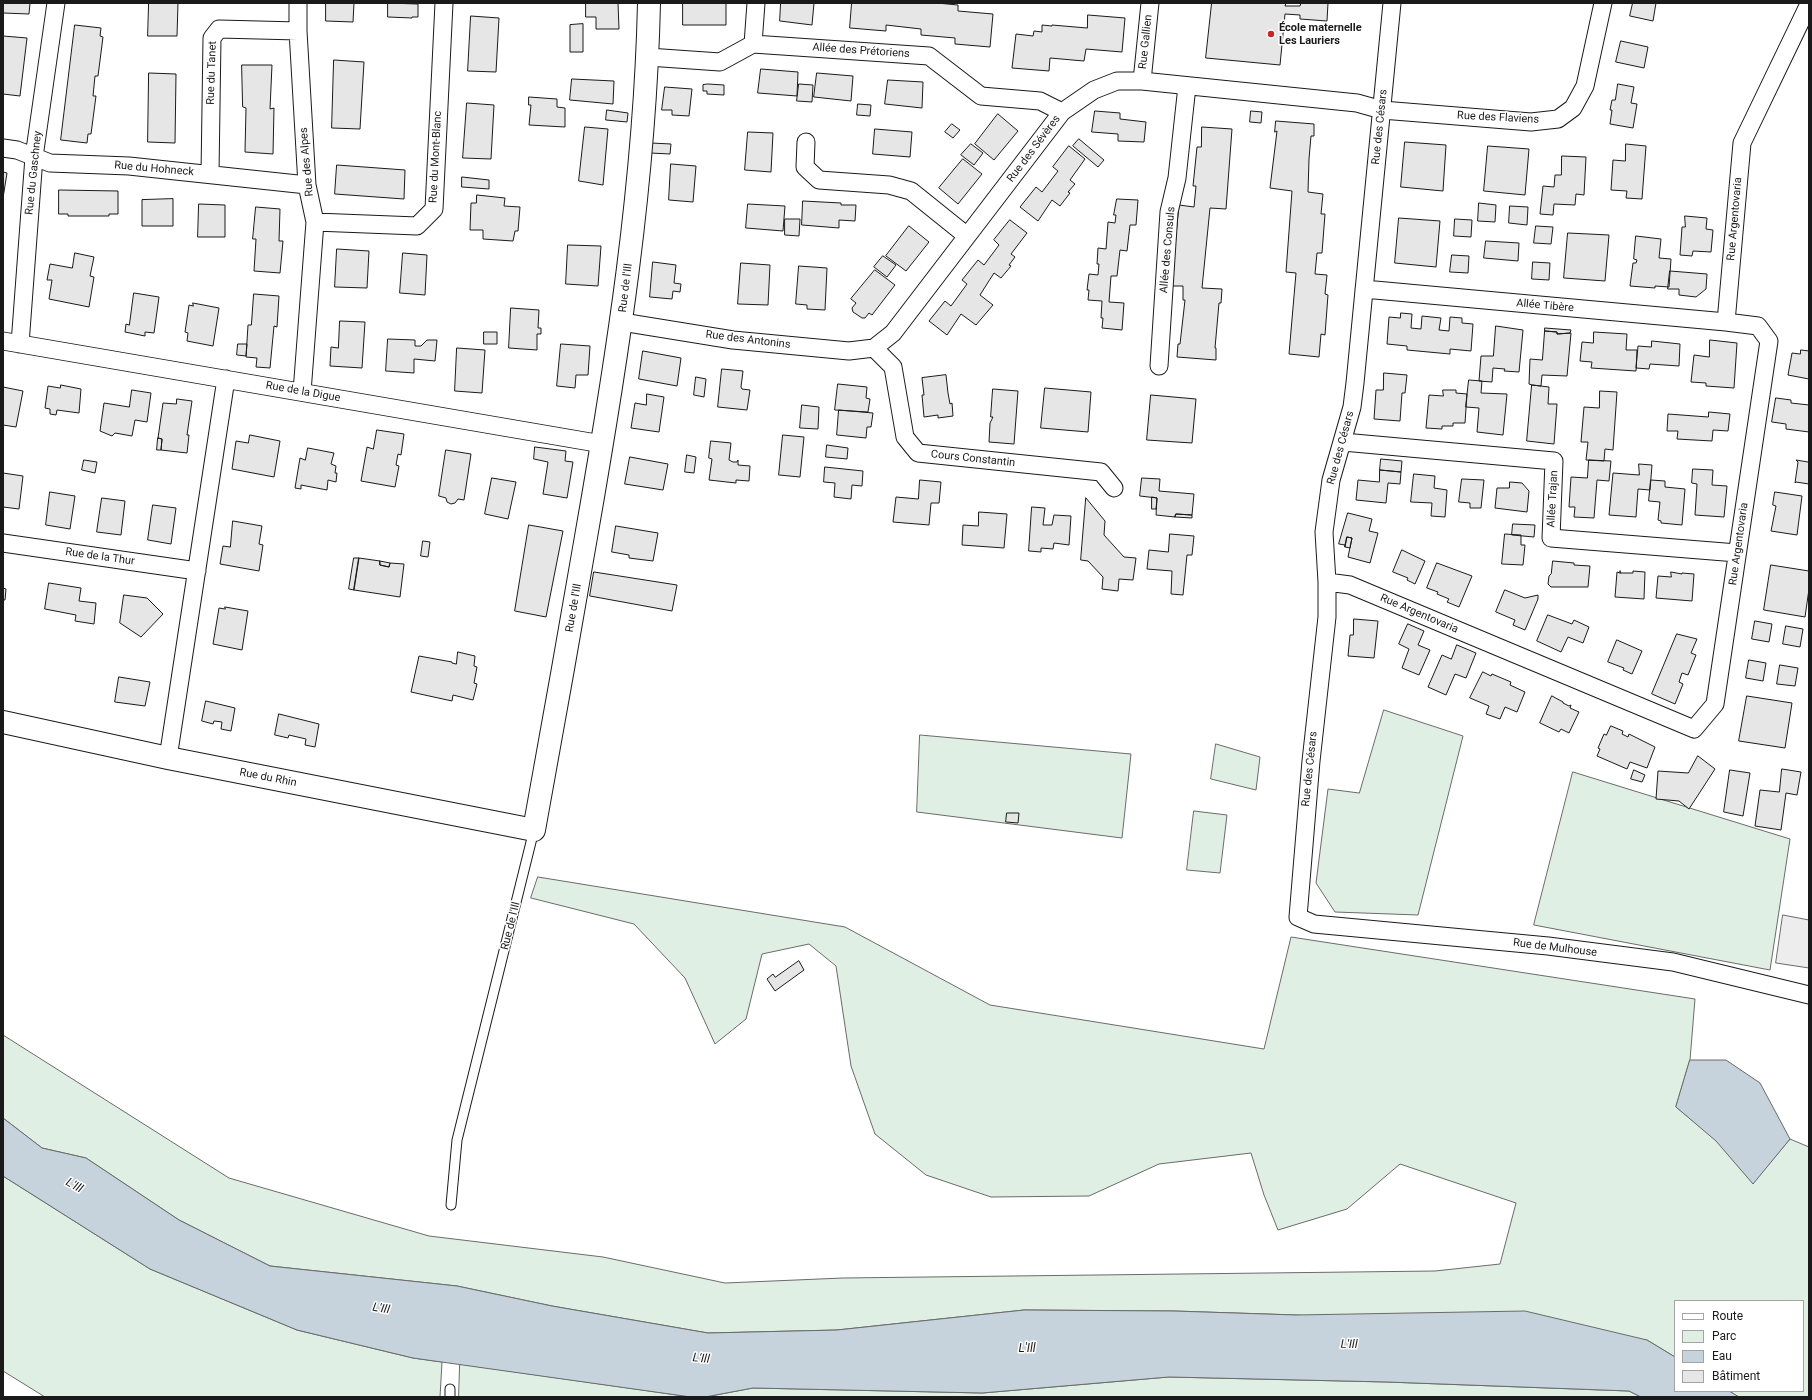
<!DOCTYPE html>
<html>
<head>
<meta charset="utf-8">
<style>
  body { margin:0 }
  #map { position:relative; width:1812px; height:1400px; overflow:hidden; background:#fff; font-family:Roboto,sans-serif }
  canvas { display:block }
  .frame { position:absolute; inset:0; border:4px solid #1a1a1a; pointer-events:none }
  .legend { position:absolute; left:1674px; top:1300px; width:130px; height:92px; box-sizing:border-box; background:#fff; border:1px solid #a3a3a3; margin:0; padding:5px 7px; list-style:none; font-size:12px; color:#1a1a1a }
  .legend li { display:flex; align-items:center; gap:8px; height:20px }
  .legend b { width:20px; border:1px solid #a3a3a3 }
</style>
</head>
<body>
<div id="map">
<canvas width="1812" height="1400"></canvas>
<div class="frame"></div>
<ul class="legend">
<li><b style="height:5px;background:#fff"></b>Route</li>
<li><b style="height:11px;background:#e0efe3"></b>Parc</li>
<li><b style="height:11px;background:#c6d2dc"></b>Eau</li>
<li><b style="height:11px;background:#e6e6e6"></b>Bâtiment</li>
</ul>
</div>
<script>
const ctx = document.querySelector('canvas').getContext('2d');
ctx.lineJoin = 'round';
function fill(path, color) { ctx.fillStyle = color; ctx.fill(path, 'evenodd'); }
function stroke(path, color, width, dash) { ctx.strokeStyle = color; ctx.lineWidth = width; ctx.lineCap = dash ? 'butt' : 'round'; ctx.setLineDash(dash || []); ctx.stroke(path); }
function write(font, color, halo, rows, align = 'center') {
  ctx.font = font + ' Roboto,sans-serif'; ctx.lineWidth = 3; ctx.setLineDash([]); ctx.textBaseline = 'middle'; ctx.strokeStyle = halo; ctx.fillStyle = color; for (const [text, x, y, turn = 0] of rows) {
    ctx.save(); ctx.translate(x, y); ctx.rotate((+turn || 0) * Math.PI / 180); ctx.textAlign = isNaN(turn) ? turn : align; if (halo) ctx.strokeText(text, 0, 0); ctx.fillText(text, 0, 0); ctx.restore();
  }
}
const green = new Path2D(`
  M1384 710 1463 736 1418 915 1335 912 1316 883 1328 789 1359 793Z
  M920 735 1131 754 1122 838 917 812Z
  M1216 744 1260 757 1256 790 1211 779Z
  M1573 772 1790 839 1770 970 1534 925Z
  M1194 811 1227 815 1220 873 1187 870Z
  M538 877 845 927 990 1005 1264 1049 1291 937 1695 999 1690 1060 1676 1107 1716 1140 1753 1183 1790 1139 1809 1147V1397H1739L1729 1391H1803V1301H1675V1357L1647 1340 1296 1315 1174 1311 1024 1310 837 1330 708 1333 552 1306 457 1286 270 1266 179 1220 86 1158 42 1148 3 1118V1035L229 1178 429 1236 603 1257 725 1283 843 1278 1435 1271 1500 1264 1516 1203 1400 1164 1347 1209 1278 1230 1264 1195 1251 1153 1159 1164 1089 1196 991 1197 926 1175 875 1134 851 1066 836 966 809 944 762 954 746 1019 715 1044 685 978 634 924 531 898Z
  M3 1176 150 1269 297 1330 413 1358 442 1362 440 1397H45L3 1371Z
  M460 1364 691 1397H459Z
  M1169 1377 1387 1382 1629 1391 1641 1397H705L753 1388 982 1393Z`);
fill(green, '#e0efe3');
stroke(green, '#6a6a6a', 1);
const parking = new Path2D(`
  M1783 915 1809 920V968L1776 963Z`);
fill(parking, '#ededed');
stroke(parking, '#6a6a6a', 1);
const water = new Path2D(`
  M1690 1060H1726L1760 1083 1790 1139 1753 1184 1716 1141 1676 1107Z
  M3 1118 42 1148 86 1158 179 1220 270 1266 457 1286 552 1306 708 1333 837 1330 1024 1310 1174 1311 1296 1315 1525 1311 1647 1340 1675 1357V1391H1729L1739 1397H1641L1629 1391 1387 1382 1169 1377 982 1393 753 1388 705 1397H691L413 1358 297 1330 150 1269 3 1176Z`);
fill(water, '#c6d2dc');
stroke(water, '#6a6a6a', 1);
const building = new Path2D(`
  M3 3H30L29 14 3 13Z
  M149 3H178L177 36H148Z
  M326 3H354L353 22 326 21Z
  M388 3 418 4V17H412V18L388 17Z
  M586 3H618L619 29H596V17H586Z
  M683 3H726V25H683Z
  M781 3H814L812 25 780 21Z
  M852 3H937L958 5V11L993 14 990 47 955 44V38L921 35V29L886 25V31L850 28Z
  M1212 3H1286L1285 6H1300L1301 3H1328L1327 21 1300 19V15L1285 14 1280 65 1206 58Z
  M1633 3H1656L1653 21 1630 16Z
  M1088 15 1125 18 1122 52 1086 49 1084 61 1050 58 1049 71 1012 68 1016 34 1033 36 1034 31 1042 32V25L1052 26V25L1087 28Z
  M471 16 499 18 496 72 468 71Z
  M583 24V52H570V25Z
  M75 25 101 28 100 36 103 37 98 76H95L93 96H96L91 134H88L87 143 61 140Z
  M3 36 27 38 20 96 3 94Z
  M1621 41 1648 47 1644 68 1616 62Z
  M334 60 364 62 360 129 332 128Z
  M242 65H272L270 109 274 108 273 154 245 152 246 108 243 107Z
  M761 69 798 72 797 96 758 93Z
  M149 73 176 74 175 143 148 142Z
  M817 73 853 76 851 101 814 97Z
  M572 79 614 81 613 104 570 100Z
  M888 80 923 82 922 108 885 104Z
  M708 84 724 85V95L707 94V91H703V85Z
  M799 84 813 85 812 102 797 101Z
  M1618 84 1634 87 1631 103 1637 104 1633 128 1610 124 1612 110H1610L1612 100H1615Z
  M665 87 692 89 689 116 672 115V110H662Z
  M529 97 557 99V107L565 108V127L529 125 531 105H529Z
  M467 103 494 105 491 159 463 158Z
  M858 104 871 105 870 116 857 115Z
  M607 110 628 113 627 122 606 120Z
  M1095 111 1120 113V119L1146 122 1144 142 1118 141V134L1092 132Z
  M1251 111 1262 112 1261 123 1250 122Z
  M998 114 1018 131 994 160 975 144Z
  M1276 121 1314 124V136H1311L1309 159 1308 192 1323 194 1321 214H1325L1322 253H1317L1315 274 1327 275 1325 294 1328 295 1325 335 1321 334 1319 357 1289 354 1296 273 1286 272 1292 191 1270 188 1277 131 1275 132Z
  M952 124 960 130 953 138 945 132Z
  M585 127 608 129 603 185 579 181Z
  M1202 127 1232 129 1226 209 1210 208 1202 288 1222 289 1221 303H1219L1215 348H1216V360L1177 357 1178 344H1180L1185 300H1183V286H1171L1179 205 1194 207 1196 186H1193L1197 147H1201Z
  M875 129 912 132 910 157 873 154Z
  M748 132 773 133 771 172 745 170Z
  M1079 139 1104 160 1098 167 1073 146Z
  M1405 142 1446 145 1443 191 1401 187Z
  M651 143 671 144 670 154 650 153Z
  M971 144 983 153 974 165 961 155Z
  M1626 144 1646 146 1642 199 1626 198 1627 191 1611 190 1613 160 1625 161Z
  M1069 146 1085 159 1070 180 1075 184 1068 192 1070 193 1060 206 1052 200 1038 221 1020 207 1036 187 1042 192 1058 171 1053 167Z
  M1488 146 1529 149 1525 195 1484 191Z
  M1562 156 1586 157 1584 195 1576 194 1575 205 1554 204 1553 215 1540 214 1543 186 1554 187 1555 175H1561Z
  M963 159 982 174 958 204 939 188Z
  M671 164 696 166 693 202 669 200Z
  M337 165 405 170 404 199 335 194Z
  M3 172 7 173 3 198Z
  M462 177 489 180V189L462 187Z
  M59 190 118 191V214H109V216H68V214H59Z
  M477 195 505 198 504 206 520 207 518 231H515L513 241 483 239V230H470L471 203H476Z
  M173 199V226H142V200Z
  M1117 199 1138 200 1136 225H1130L1127 251 1120 250 1117 276H1111L1109 302 1124 303 1122 330 1102 328 1103 318H1101L1102 301 1088 300 1089 290H1087L1089 274 1098 275 1099 264H1097L1098 248 1106 249 1108 222 1115 223 1116 215H1114Z
  M803 201 841 203V205H856L855 221 839 220V228L802 225Z
  M1479 203 1496 205 1495 222 1478 221Z
  M199 204 225 205V237H198Z
  M748 204 785 206 783 231 746 228Z
  M1510 206 1528 207 1527 225 1509 223Z
  M256 207 280 209 279 241H283L280 273 254 271 256 239H253Z
  M1685 216 1707 218 1706 229 1713 230 1711 252 1693 251 1692 256 1680 255 1682 227H1685Z
  M1399 218 1440 221 1436 267 1395 263Z
  M785 219H800L799 236 785 235Z
  M1455 219 1472 220 1471 237 1454 236Z
  M1010 220 1027 233 1011 254 1015 257 1009 265 1011 266 1001 278 994 273 980 295 993 305 976 325 961 314 947 335 929 321 945 301 951 306 967 284 962 280 978 260 984 265 999 245 994 240Z
  M909 226 929 242 906 271 886 256Z
  M1536 226 1553 227 1551 244 1534 243Z
  M1568 233 1609 235 1605 281 1564 278Z
  M1636 236 1661 239 1659 258 1671 259 1669 287 1655 286V288L1630 286 1633 263H1636L1637 260 1634 259Z
  M1486 241 1519 243 1518 261 1484 258Z
  M568 245 601 246 598 286 566 284Z
  M337 249 369 251 367 288 335 287Z
  M75 253 94 257 90 276 94 277 89 307 49 299 52 280H47L50 264 72 268Z
  M403 253 427 255 425 295 400 293Z
  M1452 255 1469 256 1468 273 1450 272Z
  M883 256 896 265 887 277 874 267Z
  M653 262 676 265 674 283 681 284 680 292 673 291 672 299 650 297Z
  M1533 262 1550 263 1549 280 1532 279Z
  M741 263 770 265 768 305 738 304Z
  M799 266 827 268 825 310 807 309V305L796 304Z
  M875 270 895 285 872 315 869 313 865 318H862L853 312 852 308 856 303 851 299Z
  M1670 271 1707 274 1706 289 1696 297 1679 295V289H1668Z
  M134 293 159 297 154 333 145 332V336L125 332 126 324 129 325Z
  M254 294 279 296 277 327 274 326 270 368 256 367 257 358 246 357 248 325H251Z
  M193 303 219 308 213 346 187 341 188 333 185 332 189 305 193 306Z
  M511 308 539 310 538 328H541V334H537V350L509 348Z
  M1401 313 1412 314 1411 328 1421 329 1422 316 1441 318 1439 330 1449 331 1450 317 1462 318V323L1473 324 1471 351 1450 349V354L1407 350V346L1387 344 1389 317 1400 318Z
  M340 321 365 322 362 368 330 366 331 347 338 348Z
  M1496 326 1523 330 1519 372 1504 371 1505 369 1493 368 1492 382 1479 381 1481 356H1493Z
  M1545 328 1571 330 1570 333 1557 334V332L1545 331Z
  M1545 331 1557 332V334L1571 333 1567 376 1542 375 1541 386 1532 385 1529 384 1530 359 1542 360Z
  M484 332H497V344H484Z
  M1594 332 1627 334 1626 350H1637L1636 371 1591 368 1592 362 1580 361 1582 342 1593 343Z
  M388 339 415 340V346H421L427 340H437L435 361 414 359V373L386 371Z
  M1710 340 1737 343 1734 388 1706 386V383L1691 382 1694 355 1709 357Z
  M1652 341 1680 344 1679 366 1650 364 1649 369 1636 368 1638 346 1651 347Z
  M238 344H247L246 356 237 355Z
  M561 344 590 346 588 375H576L575 388 557 386Z
  M457 348 485 350 482 393 455 391Z
  M1801 350 1809 351V379L1788 375 1792 353 1800 354Z
  M643 351 681 358 677 386 639 379Z
  M722 369 743 371 741 387 742 389 750 390 747 410 718 407Z
  M1384 373 1407 375 1405 393H1402L1400 421 1374 419 1376 390H1383Z
  M946 375 948 393 950 404 952 403 953 416 938 418V415L924 417 922 395H924L922 378Z
  M696 377 706 379 704 397 694 395Z
  M1469 380 1482 381 1481 393 1507 394 1503 435 1477 432 1479 408 1466 407Z
  M838 384 867 387 866 398 870 399 868 412 835 410Z
  M61 385 81 389 79 413 57 410 56 415 50 414V409L45 408 48 386 60 388Z
  M1532 385 1549 387 1548 404H1557L1554 444 1527 441Z
  M3 387 23 391 16 427 3 425Z
  M1045 388 1091 392 1088 432 1041 428Z
  M993 389 1018 391 1014 444 989 442 990 423 993 417H991Z
  M132 390 151 393 147 422 135 420 132 436 115 433 112 436 100 431 104 403 129 407Z
  M1443 390H1456V393L1467 394 1465 423H1453V426H1442V429L1426 428 1429 395 1443 396Z
  M1600 391 1617 392 1613 450 1605 449 1604 461 1586 460 1588 442H1581L1584 407 1599 408Z
  M647 394 664 397 659 432 631 428 635 403 646 405Z
  M1151 395 1196 399 1192 443 1147 440Z
  M1776 398 1791 400V403L1809 405V432L1786 429V424L1772 422Z
  M177 399 192 401 187 435H189L187 453 161 450 162 439 158 438 163 403 176 404Z
  M802 405 819 407 818 429 800 428Z
  M839 410 873 413 871 427H867L866 438 837 435Z
  M1709 412 1730 414 1728 431 1713 430 1712 441 1677 439 1678 431H1667L1668 414 1708 417Z
  M377 430 404 434 401 455 398 454 396 465 399 466 395 487 361 481 367 447 373 449Z
  M250 435 280 441 274 477 232 469 236 441 248 443Z
  M783 435 804 437 800 477 779 475Z
  M158 438 162 439 161 450H157Z
  M711 441 731 443 729 460 733 462H737L738 460V465L750 466 749 481 736 480V483L709 480 712 459 709 458Z
  M827 445 848 448 847 459 826 457Z
  M535 447 566 451 565 461 573 462 567 498 543 494 548 462 534 459Z
  M308 448 334 453 331 464 336 466 335 473H337L336 482 328 480 327 490 301 485V489L295 488 300 458 305 460Z
  M446 450 471 454 464 500 458 499 455 503 451 504 447 502 446 498 439 496Z
  M687 455 696 457 694 473 685 472Z
  M630 457 668 464 663 490 625 484Z
  M1809 458V484L1796 482 1795 483 1798 462 1796 460 1808 462Z
  M1381 459 1402 461 1401 472 1380 470Z
  M84 460 97 462 95 473 82 470Z
  M1589 460 1611 461 1609 481 1597 480 1594 518 1574 517 1575 507H1569L1571 477 1587 478Z
  M1639 464 1652 465 1650 490 1638 489 1636 517 1609 515 1613 473 1639 475Z
  M825 467 863 471 862 486 852 485 851 499 834 497 835 483 824 482Z
  M1693 469 1713 470 1712 485 1727 486 1724 517 1695 515 1697 484 1692 483Z
  M1380 470 1401 472 1400 484 1388 483 1386 503 1356 500 1358 480 1379 482Z
  M3 473 23 476 19 509 3 507Z
  M1414 474 1435 476 1434 488 1447 490 1445 517 1431 516 1432 503 1411 502Z
  M492 478 516 482 508 519 485 514Z
  M1142 478 1160 479 1159 491 1194 494 1192 515 1176 514 1175 517 1156 515 1157 498 1140 496Z
  M1462 479 1484 480 1481 508H1470V503L1459 502Z
  M920 480 941 482 939 503H931L929 525 893 522 896 497 918 499Z
  M1651 480 1665 481V487L1685 489 1682 525 1661 523V521L1658 520 1660 502 1649 501Z
  M1510 482 1522 483 1529 491 1527 512 1495 508 1497 488H1509Z
  M50 492 75 496 70 529 46 525Z
  M1775 492 1802 496 1797 535 1771 531 1776 506 1773 505Z
  M1152 497 1157 498 1156 509H1152Z
  M102 498 125 501 121 535 97 532Z
  M1086 498 1105 521 1104 535 1124 557 1136 558 1133 580 1119 579 1118 591 1102 589 1103 577 1088 561 1081 560Z
  M153 505 176 508 171 544 148 540Z
  M1032 507 1045 508 1043 525H1052L1054 515 1071 516 1069 545 1054 543 1053 549 1041 548V552L1029 551Z
  M979 512 1007 514 1004 548 962 545 963 525 978 526Z
  M1348 513 1372 519 1369 531 1378 533 1370 563 1348 557 1352 538 1347 537 1345 547V545L1339 544Z
  M1176 514 1192 515V518L1175 517Z
  M233 521 262 526 259 544 263 545 259 571 220 564 223 546 230 547Z
  M1513 524 1535 525 1534 537 1512 535Z
  M529 525 563 531 546 617 515 611Z
  M616 526 658 533 653 561 629 558V555L612 552Z
  M1170 534 1194 536 1192 555H1187L1183 595 1171 594 1172 571 1147 569 1149 550 1168 552Z
  M1505 534 1521 535V545H1525L1523 565 1502 564Z
  M1347 537 1352 538 1350 548 1345 547Z
  M423 541 430 542 428 557 421 556Z
  M1402 550 1425 561 1415 584 1407 580 1408 578 1393 572Z
  M354 558H359L354 590 349 589Z
  M359 558 380 561V565L389 567 390 563 404 564 400 597 354 590Z
  M380 561 390 563 389 567 380 565Z
  M1553 561 1574 563V565L1590 566 1588 587H1551L1548 584 1549 576 1551 574Z
  M1437 563 1472 576 1459 607 1447 602 1449 599 1437 594 1438 592 1427 588Z
  M1771 565 1809 571V589L1805 617 1764 610Z
  M1620 571V573H1633V571L1645 572 1644 599 1615 597 1617 572 1620 573Z
  M594 572 677 585 672 611 590 596Z
  M1671 572 1682 574V573L1694 574 1692 601 1656 598 1658 576 1671 577Z
  M49 583 81 588 79 601 96 603 94 624 75 621 76 615 45 609Z
  M3 588 6 589 5 600H3Z
  M1505 590 1525 598 1538 595V599L1525 630 1513 625 1515 620 1496 612Z
  M124 595 147 598 163 614 141 637 120 623Z
  M225 607 248 611 242 650 213 644 219 608 225 609Z
  M1548 615 1572 624 1574 620 1589 627 1583 643 1568 637 1561 652 1537 641Z
  M1354 619 1378 621 1374 658 1348 656 1350 635H1353Z
  M1755 621 1772 624 1769 642 1752 639Z
  M1408 624 1424 631 1418 645 1430 650 1419 675 1402 668 1409 649 1399 644Z
  M1786 626 1803 629 1800 647 1783 644Z
  M1677 634 1697 639 1691 653 1696 655 1688 675 1682 673 1679 682 1683 684 1675 704 1652 694Z
  M1617 640 1642 651 1632 674 1623 670 1624 668 1608 662Z
  M1457 645 1476 653 1466 678 1455 674 1446 695 1428 687 1442 655 1451 659Z
  M458 652 475 656 474 666 477 667 474 683 477 684 473 700 453 695 452 701 411 692 419 656 452 662V663L456 664Z
  M1749 660 1766 663 1763 681 1746 678Z
  M1780 665 1798 668 1795 686 1777 684Z
  M1483 672 1491 676 1492 674 1511 682 1510 685 1525 692 1517 712 1505 707 1500 719 1486 714 1489 706 1470 698Z
  M119 677 150 682 145 706 115 702Z
  M1552 696 1563 702V703L1569 706 1571 705 1570 708 1579 712 1569 733 1561 729 1559 732 1540 723Z
  M1747 696 1792 703 1785 748 1739 741Z
  M206 701 235 708 231 731 221 729 222 722 214 721 213 724 202 721Z
  M279 714 319 724 315 747 305 745 306 739 289 735 288 738 275 735Z
  M1611 726 1623 731 1622 734 1628 737 1629 734 1655 747 1647 768 1630 762 1627 769 1597 756 1600 749 1598 748 1604 734 1606 735Z
  M1698 756 1715 769 1689 809 1679 801 1656 799 1658 771 1688 773Z
  M1782 769 1801 772 1797 795 1786 793 1781 830 1755 826 1760 790 1779 792Z
  M1634 770 1645 775 1642 782 1631 779Z
  M1730 770 1750 773 1743 816 1724 812Z
  M1007 813H1019L1018 823 1006 822Z
  M799 961 804 970 775 991 767 979 773 974 775 977Z`);
fill(building, '#e6e6e6');
stroke(building, '#1a1a1a', 1);
const lane = new Path2D(`
  M451 1205 457 1140 534 830
  M450 1389V1397`);
const street = new Path2D(`
  M298 3V31L307 185 315 222 302 392
  M1392 3 1355 383 1352 407 1331 480 1324 532 1327 582V617L1311 761 1298 917 1314 924 1548 946 1673 962 1809 995
  M753 44 756 3
  M648 57 720 62 753 44 929 56 981 96 1040 101 1062 112
  M1142 81 1150 3
  M806 142 805 167 819 180 889 185 911 191 967 236
  M3 148 17 150 50 163 129 166 307 185
  M210 174 212 38 219 29 298 31
  M315 222 417 226 434 209 444 3
  M1364 289 1726 322
  M622 322 733 340 849 351 874 348
  M3 341 602 444
  M20 344 34 157 56 3
  M874 348 893 333 1062 112 1094 90 1117 81H1142L1357 103 1382 110 1531 122 1558 119 1573 108 1585 86 1603 3
  M874 348 893 367 905 437 918 453 1101 472 1114 488
  M1159 366 1169 212 1177 178 1187 86
  M1343 442 1554 461 1551 538 1737 553
  M3 543 197 571
  M1327 582 1350 585 1694 729 1715 704 1769 341 1758 326 1726 322 1742 143 1809 4
  M168 758 226 379`);
const secondary = new Path2D(`
  M3 722 168 758 534 830C552 732 569 635 586 537 617 360 645 183 649 3`);
stroke(lane, '#1a1a1a', 11);
stroke(street, '#1a1a1a', 19);
stroke(secondary, '#1a1a1a', 24);
stroke(lane, '#fff', 9);
stroke(street, '#fff', 17);
stroke(secondary, '#fff', 22);
for (const [x, y, r, color] of [
  [1271,34,4,"#c62828"]
]) { const dot = new Path2D(); dot.arc(x, y, r, 0, 2 * Math.PI); ctx.fillStyle = color; ctx.fill(dot); stroke(dot, '#fff', 1.5); }
write('bold 11px', '#1a1a1a', '#fff', [
  ["École maternelle",1279,28],
  ["Les Lauriers",1279,41]
], 'left');
write('11px', '#1a1a1a', '#fff', [
  ["Rue Gallien",1146,42,-84],
  ["Allée des Prétoriens",861,51,4],
  ["Rue du Tanet",212,73,-88],
  ["Rue des Flaviens",1498,118,3],
  ["Rue des Césars",1380,127,-84],
  ["Rue des Sévères",1034,149,-53],
  ["Rue du Mont-Blanc",436,157,-87],
  ["Rue des Alpes",307,162,-95],
  ["Rue du Hohneck",154,169,5],
  ["Rue du Gaschney",34,173,-84],
  ["Rue Argentovaria",1735,219,-85],
  ["Allée des Consuls",1168,250,-85],
  ["Rue de l'Ill",626,288,-83],
  ["Allée Tibère",1545,306,5],
  ["Rue des Antonins",748,340,7],
  ["Rue de la Digue",303,392,10],
  ["Rue des Césars",1341,448,-75],
  ["Cours Constantin",973,459,6],
  ["Allée Trajan",1553,499,-87],
  ["Rue Argentovaria",1739,544,-82],
  ["Rue de la Thur",100,557,8],
  ["Rue de l'Ill",574,608,-80],
  ["Rue Argentovaria",1419,614,23],
  ["Rue des Césars",1310,769,-84],
  ["Rue du Rhin",268,778,11],
  ["Rue de l'Ill",511,926,-76],
  ["Rue de Mulhouse",1555,948,7]
]);
write('italic 12px', '#1a1a1a', '#fff', [
  ["L'Ill",74,1186,30],
  ["L'Ill",381,1309,10],
  ["L'Ill",1349,1345,1],
  ["L'Ill",1027,1349],
  ["L'Ill",701,1359,6]
]);
</script>
</body>
</html>
